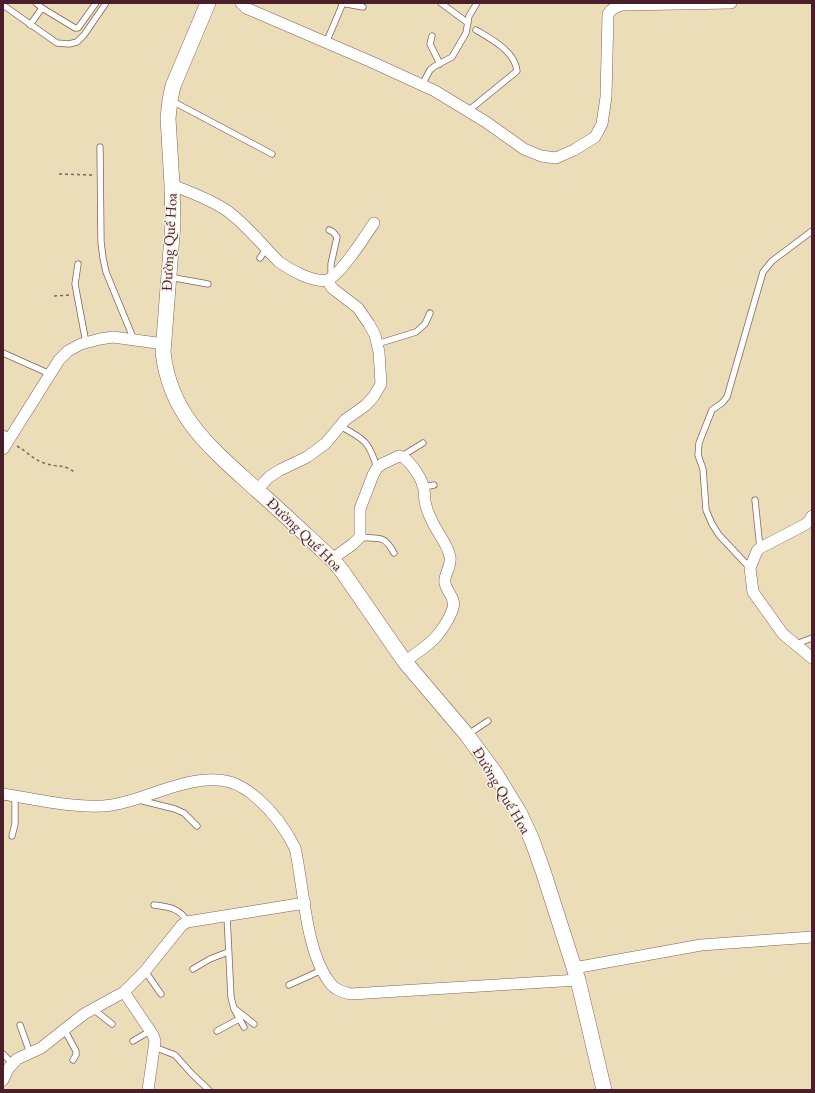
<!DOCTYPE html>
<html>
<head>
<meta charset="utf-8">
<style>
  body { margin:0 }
  #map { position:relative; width:815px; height:1093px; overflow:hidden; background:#ecddb9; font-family:"EB Garamond",serif }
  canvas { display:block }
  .frame { position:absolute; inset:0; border:4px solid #4a1f2b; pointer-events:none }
</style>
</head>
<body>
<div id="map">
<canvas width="815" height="1093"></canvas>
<div class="frame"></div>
</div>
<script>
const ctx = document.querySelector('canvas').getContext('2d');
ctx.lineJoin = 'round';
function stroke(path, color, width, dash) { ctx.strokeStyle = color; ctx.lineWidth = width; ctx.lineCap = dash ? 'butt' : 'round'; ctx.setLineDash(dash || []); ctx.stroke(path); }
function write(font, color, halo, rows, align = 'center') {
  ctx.font = font + ' "EB Garamond",serif'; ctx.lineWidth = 3; ctx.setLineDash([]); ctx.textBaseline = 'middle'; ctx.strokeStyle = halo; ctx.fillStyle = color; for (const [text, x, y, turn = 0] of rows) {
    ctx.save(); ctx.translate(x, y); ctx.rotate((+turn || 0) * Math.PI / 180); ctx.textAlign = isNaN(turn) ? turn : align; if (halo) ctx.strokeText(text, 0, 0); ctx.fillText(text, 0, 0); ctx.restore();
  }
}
const lane = new Path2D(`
  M341 3 363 7
  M441 3 468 23
  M3 5 57 43 69 44 77 42 84 35 106 3
  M42 8 75 28H78L96 3
  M30 25 42 8 36 3
  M432 36 430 44 440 64
  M326 43 343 3
  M422 85 430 70 435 66 452 57 466 33 469 16 477 3
  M172 101 272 154
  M468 111 517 71C515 51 491 39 476 30
  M100 147 101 242 103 258 106 272 134 340
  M329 230 333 232 337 237 331 264V277
  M260 258 266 249
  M78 264 75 284 86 343
  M169 277 208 284
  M377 344 416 332 425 324 430 313
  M3 353 50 374
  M340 426C364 439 369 441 377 468
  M3 433 10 438
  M402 456 423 443
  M424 487 434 485
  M755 500 760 548
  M360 537C379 540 383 533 394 553
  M750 568 719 535 712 524 706 510 703 469 698 455 699 443 712 410 722 403 727 397 763 272 772 261 812 231
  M796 644 812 638
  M467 735 488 721
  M139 800 175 809 184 813 197 826
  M12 836 15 824V796
  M154 905C168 907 181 908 187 922
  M227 916 231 997 234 1009 244 1027
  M193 969 210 959 228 952
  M145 971 161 994
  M289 985 322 970
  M93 1009 112 1024
  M235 1009 254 1024
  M20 1025 30 1053
  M64 1029 76 1051V1055L73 1060
  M217 1031 239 1019
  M133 1041 150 1031
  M154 1047 175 1055 192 1074 209 1090
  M3 1054 12 1063`);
const street = new Path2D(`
  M241 3 246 8 374 63 435 91 486 122 524 149 541 156 556 158 574 150 595 137 602 124 606 97 608 14C612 8 616 7 622 5L731 3
  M172 185C190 192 210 199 226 210 246 224 262 245 279 262 290 270 314 283 327 280 339 277 366 235 374 223
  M3 449 59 360 68 351 81 344 100 339 113 337 164 344
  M257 490 269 477 280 470 307 457 326 443 345 420 366 405 374 396 381 384 379 352 375 335 369 324 358 308 332 288 327 280
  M812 516 809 521 806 524 760 548 757 551 750 568 753 592 783 634 812 658
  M332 559 353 544 360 537V509L373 475 377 468 382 464 399 456C408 457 421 477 423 486 425 490 424 496 425 501 426 508 429 515 432 521 437 533 448 544 450 557 452 566 443 576 445 583 447 593 456 598 453 608 450 618 441 632 434 639 425 648 414 654 405 662
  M3 794C35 799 80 810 112 805 149 799 192 772 230 782 241 785 250 792 258 799 273 812 286 830 295 848 304 887 305 951 330 983 335 990 343 992 351 994L578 980
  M574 968 701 945 812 937
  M124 992 153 1035 155 1041 148 1090
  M3 1080 8 1069 17 1059 41 1048 84 1014 124 992 145 971 182 925 187 922 305 903`);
const secondary = new Path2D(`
  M208 3 173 86 170 100 168 118 172 185 173 223 163 352C170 417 213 450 258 491 283 513 307 536 332 559L342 571 405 662 467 735 495 773 520 814 532 840 543 871 578 980 604 1090`);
stroke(lane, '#83625d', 7);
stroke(street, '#83625d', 12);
stroke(secondary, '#83625d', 16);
stroke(new Path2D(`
  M59 174 92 175
  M54 296 70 295
  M17 446C26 451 34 460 44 463 58 468 62 463 76 473`), '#83625d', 1.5, [3, 3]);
stroke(lane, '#fff', 5.5);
stroke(street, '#fff', 11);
stroke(secondary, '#fff', 15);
write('15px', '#4a1f2b', '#f7f3e8', [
  ["Đường Quế Hoa",170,242,-87],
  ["Đường Quế Hoa",304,535,44],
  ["Đường Quế Hoa",501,791,59]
]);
</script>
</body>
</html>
